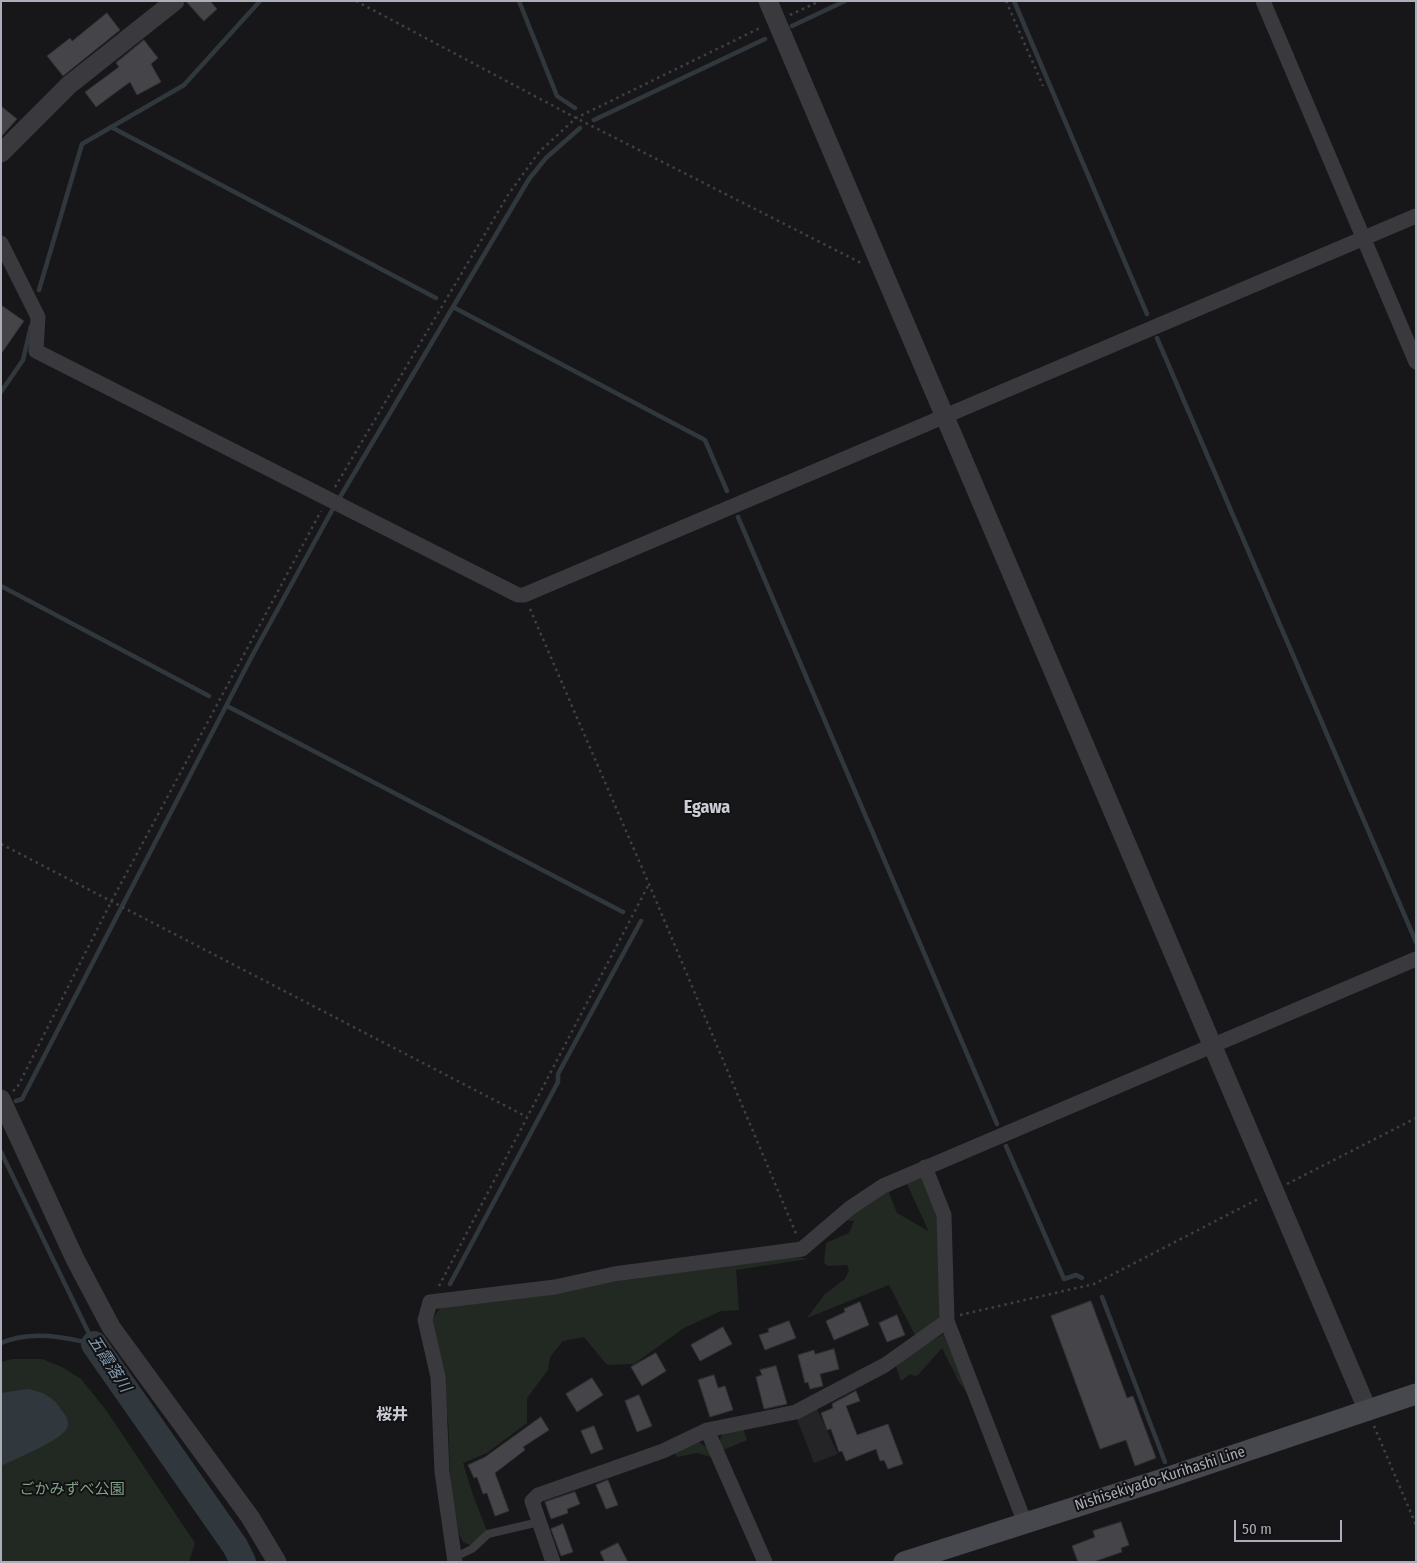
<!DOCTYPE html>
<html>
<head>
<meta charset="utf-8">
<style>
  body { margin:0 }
  #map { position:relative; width:1417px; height:1563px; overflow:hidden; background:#171719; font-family:"Fira Sans Condensed",sans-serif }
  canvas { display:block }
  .frame { position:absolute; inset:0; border:2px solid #abaeb8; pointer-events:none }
  .scale { position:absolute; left:1234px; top:1520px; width:108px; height:22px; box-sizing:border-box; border:2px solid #abaeb8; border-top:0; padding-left:6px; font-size:15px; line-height:18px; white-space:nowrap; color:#abaeb8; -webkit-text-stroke:4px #121214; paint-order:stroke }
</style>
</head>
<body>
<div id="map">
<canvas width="1417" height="1563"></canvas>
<div class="frame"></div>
<div class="scale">50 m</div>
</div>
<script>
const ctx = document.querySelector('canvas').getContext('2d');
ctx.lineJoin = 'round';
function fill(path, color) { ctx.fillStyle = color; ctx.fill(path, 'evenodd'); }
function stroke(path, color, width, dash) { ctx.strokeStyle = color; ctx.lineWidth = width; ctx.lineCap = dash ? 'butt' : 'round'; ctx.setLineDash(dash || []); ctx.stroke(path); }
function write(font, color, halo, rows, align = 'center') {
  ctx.font = font + ' "Fira Sans Condensed","Noto Sans JP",sans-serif'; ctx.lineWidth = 4; ctx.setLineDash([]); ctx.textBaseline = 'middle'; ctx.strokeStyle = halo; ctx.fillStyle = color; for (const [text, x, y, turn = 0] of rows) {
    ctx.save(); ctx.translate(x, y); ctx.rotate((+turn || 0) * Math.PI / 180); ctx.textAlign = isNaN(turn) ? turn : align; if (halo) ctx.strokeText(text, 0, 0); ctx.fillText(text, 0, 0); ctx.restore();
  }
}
fill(new Path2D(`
  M815 1405 838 1454 814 1463 796 1417Z`), '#242326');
fill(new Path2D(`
  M917 1175 927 1181 938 1209 941 1313 936 1323 917 1339 889 1285 807 1318 825 1294 845 1279 849 1270 847 1265 828 1266 824 1263 826 1243 849 1233 854 1221 840 1220 851 1211ZM907 1184 928 1230V1231L897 1213 889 1193 897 1187Z
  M792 1256 808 1259 736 1270 739 1310 721 1311 684 1328 634 1364 607 1365 584 1337 563 1341 550 1357 548 1370 527 1398V1423L487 1453 463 1463 473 1495 487 1531 472 1546 463 1542 459 1534 451 1493 448 1419 430 1322 441 1307Z
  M945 1333 971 1398 959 1382 942 1348 918 1375 915 1376 910 1374 901 1381 895 1363Z
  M13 1359H42L62 1367 81 1379 106 1410 195 1543 189 1562H1V1362Z
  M743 1428 747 1440 723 1450 719 1443 722 1434Z
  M699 1442 709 1449 714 1458 697 1453 677 1457 673 1451Z`), '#222923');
fill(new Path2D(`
  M28 1389C43 1392 54 1397 62 1411 66 1416 70 1421 67 1428 62 1440 15 1459 1 1466V1393Z`), '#30383e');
stroke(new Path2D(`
  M519 1 557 96 575 108
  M1014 1 1147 314
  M792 26 845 1
  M594 120 765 39
  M111 127 436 298
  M39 290 82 144 184 85 260 1
  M453 307 705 440 727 491
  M1157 338 1416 942
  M1 392 23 360 31 326
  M738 517 997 1124
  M1 586 209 696
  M227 706 623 912
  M16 1101 22 1099 252 656 330 514 529 179 546 158 580 128
  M1006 1146 1064 1279 1076 1275 1082 1278
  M1 1152 94 1344
  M450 1284 558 1082V1074L641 921
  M1102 1297 1165 1462
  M1 1343C32 1330 63 1337 94 1344`), '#30383e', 4.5);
stroke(new Path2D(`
  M94 1344 235 1546 243 1562`), '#30383e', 26);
const building = new Path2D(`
  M186 1H210L217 9 204 21Z
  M107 13 120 30 63 76 47 56 70 38 72 41Z
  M144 40 158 58 151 64 161 82 137 95 130 82 96 107 85 92 119 67 116 63Z
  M1 106 17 119 1 137Z
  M1 305 24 321 1 354Z
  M1091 1301 1127 1398 1133 1396 1156 1458 1135 1466 1126 1440 1100 1449 1051 1316Z
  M860 1302 869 1325 834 1340 826 1321 845 1312 844 1309Z
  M897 1315 905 1335 887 1342 879 1323Z
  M789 1321 796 1338 765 1350 759 1335 769 1332 768 1329Z
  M723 1327 732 1344 700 1361 691 1345Z
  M834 1349 839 1369 820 1374 823 1386 810 1389 808 1382 805 1383 798 1355 814 1350 815 1354Z
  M656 1353 666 1371 642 1386 631 1367Z
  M776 1366 787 1404 764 1409 756 1377 762 1375 760 1370Z
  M714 1375 718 1388 725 1386 733 1410 710 1417 698 1380Z
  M592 1378 603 1395 577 1412 566 1394Z
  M856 1391 860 1401 846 1406 857 1435 888 1424 903 1464 888 1469 884 1460 880 1461 876 1449 846 1461 842 1451 839 1452 831 1429 827 1430 821 1413 833 1408 832 1404Z
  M639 1395 652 1426 637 1432 625 1401Z
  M541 1417 549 1430 523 1447 525 1450 495 1473 509 1511 495 1516 487 1493 483 1494 477 1477 474 1478 468 1465 485 1457Z
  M594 1426 603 1449 591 1454 581 1431Z
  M608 1480 618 1505 606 1509 596 1485Z
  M575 1492 580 1504 567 1509 568 1513 551 1519 545 1502Z
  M1121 1522 1129 1545 1121 1548 1122 1552 1093 1562H1078L1072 1546 1095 1537 1093 1531Z
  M563 1524 573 1552 561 1556 551 1529Z
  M618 1543 628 1562H605L600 1552Z`);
fill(building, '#454449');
stroke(building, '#323235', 1);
stroke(new Path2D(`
  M356 1 576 118 863 264
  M1006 1 1043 86
  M790 15 820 1
  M335 487 508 195 539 152 576 118 762 27
  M530 609 649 884 797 1236
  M1 844 527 1117
  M13 1091 17 1088 111 902 321 511
  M1287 1184 1416 1118
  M439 1286 649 884
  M960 1315 1094 1284 1260 1198
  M1374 1426 1416 1525`), '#3f4045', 2.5, [2.5, 4]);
stroke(new Path2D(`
  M455 1557 472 1549 488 1534 539 1522`), '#39393e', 8);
stroke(new Path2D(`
  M1263 1 1416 362
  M1 243 38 317 36 351 518 595H524L1416 216
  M925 1167 944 1215 947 1321 1025 1523
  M707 1430 765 1562
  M455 1562 442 1472 438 1377 425 1320 430 1302 555 1287 614 1274 802 1249 850 1208 883 1186 1416 959
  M553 1562 532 1501 538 1495 663 1451 707 1430 796 1412 885 1365 947 1321`), '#39393e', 15);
stroke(new Path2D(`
  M768 1 1368 1411
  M1 153 69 85 175 1
  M1 1099 75 1259 111 1327 250 1517 277 1562`), '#39393e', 19);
stroke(new Path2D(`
  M904 1562 1166 1478 1416 1394`), '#47484e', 21);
write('15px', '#abaeb8', '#121214', [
  ["Nishisekiyado-Kurihashi Line",1160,1479,-18]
]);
write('15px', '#83a186', '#121214', [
  ["ごかみずべ公園",72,1490]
]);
write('italic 16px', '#849ab0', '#121214', [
  ["五霞落川",109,1364,57]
]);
write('bold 16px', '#cbcdd4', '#121214', [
  ["桜井",392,1416]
]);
write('bold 18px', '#cbcdd4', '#121214', [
  ["Egawa",707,808]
]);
</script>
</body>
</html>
